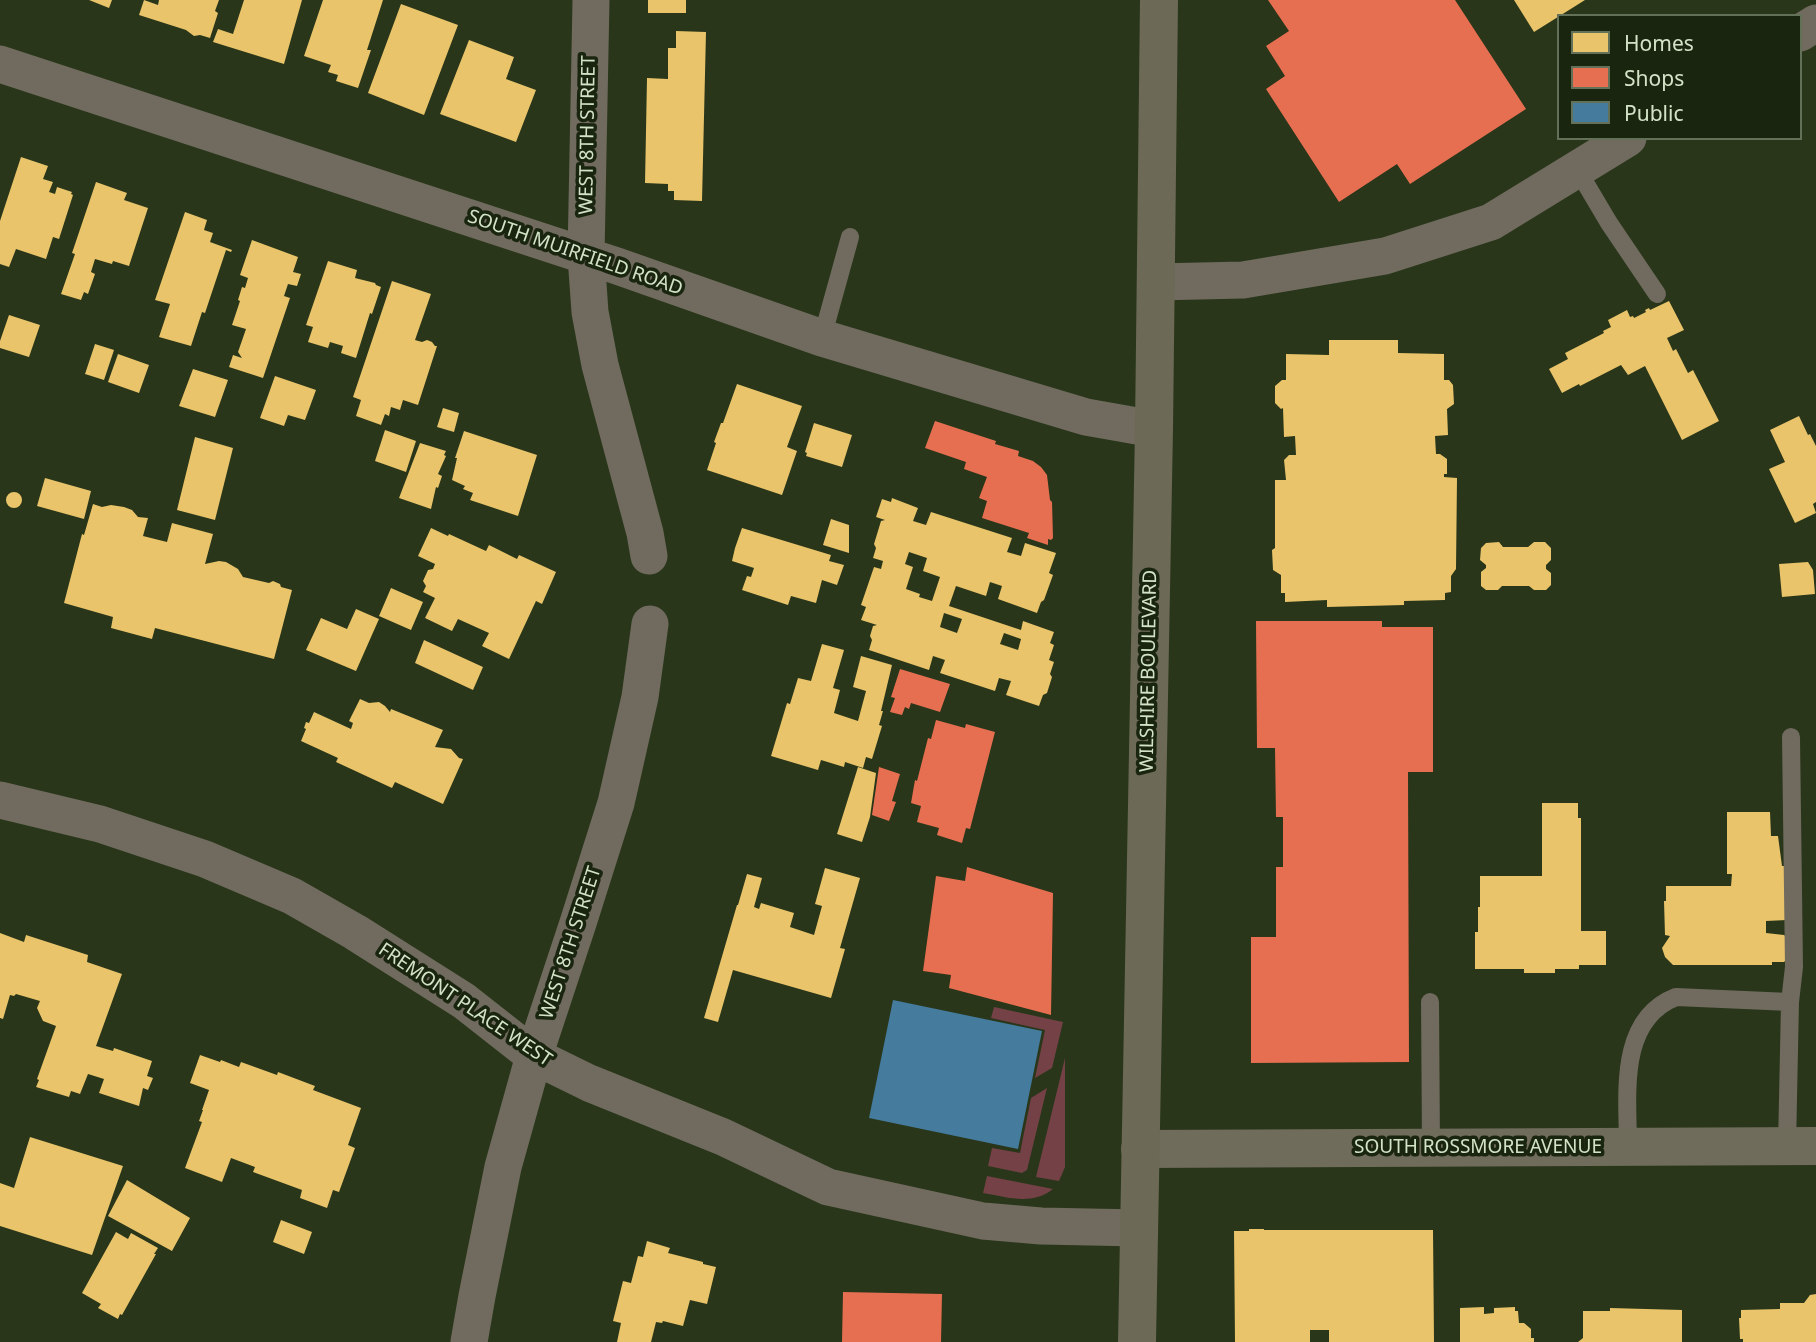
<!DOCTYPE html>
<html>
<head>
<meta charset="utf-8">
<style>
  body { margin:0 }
  #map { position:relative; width:1816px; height:1342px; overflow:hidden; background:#29361a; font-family:"Noto Sans",sans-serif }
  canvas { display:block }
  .legend { position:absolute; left:1557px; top:14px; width:245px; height:126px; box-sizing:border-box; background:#1a250f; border:2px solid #647159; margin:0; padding:9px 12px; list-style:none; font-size:21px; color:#d3e3c7 }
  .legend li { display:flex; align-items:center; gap:14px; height:35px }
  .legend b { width:35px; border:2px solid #647159 }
</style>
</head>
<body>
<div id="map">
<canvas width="1816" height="1342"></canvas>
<ul class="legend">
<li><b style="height:19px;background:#e9c46a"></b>Homes</li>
<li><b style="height:19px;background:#e76f51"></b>Shops</li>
<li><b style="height:19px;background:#457b9d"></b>Public</li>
</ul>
</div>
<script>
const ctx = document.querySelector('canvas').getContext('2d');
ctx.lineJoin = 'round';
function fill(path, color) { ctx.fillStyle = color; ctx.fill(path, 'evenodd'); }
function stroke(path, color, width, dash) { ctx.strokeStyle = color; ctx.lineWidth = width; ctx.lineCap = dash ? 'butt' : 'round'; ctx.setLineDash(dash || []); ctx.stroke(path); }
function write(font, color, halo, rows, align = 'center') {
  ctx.font = font + ' "Noto Sans",sans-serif'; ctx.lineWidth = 7; ctx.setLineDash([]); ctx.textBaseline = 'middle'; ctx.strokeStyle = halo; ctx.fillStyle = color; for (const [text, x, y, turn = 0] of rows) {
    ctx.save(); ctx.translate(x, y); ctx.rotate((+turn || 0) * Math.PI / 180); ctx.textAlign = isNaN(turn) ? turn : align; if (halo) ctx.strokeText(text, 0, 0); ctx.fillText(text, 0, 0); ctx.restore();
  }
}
fill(new Path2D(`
  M994 1007 1063 1022 1052 1068 1035 1078 1045 1030 991 1018Z
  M1065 1058V1167L1059 1181 1036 1177Z
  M1047 1088 1027 1170 1022 1173 988 1166 992 1148 1020 1153 1031 1098Z
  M987 1176 1053 1189C1032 1206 1007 1197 983 1193Z`), '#744146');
fill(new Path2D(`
  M89 0H112L109 8Z
  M144 0 158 5 159 0H219L215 11 218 13 210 38 200 35 194 36 186 30 139 15Z
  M244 0H302L284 64 213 42 218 29 233 34Z
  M323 0H383L367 50H371L358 88 336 81 338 75 328 72 331 65 304 56Z
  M648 0H686V13H648Z
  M1514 0H1585L1534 32Z
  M401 4 458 25 424 115 368 93Z
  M676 31 706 32 702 201 674 200V191H668V184L645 183 647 78 668 79V48H676Z
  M469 40 514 57 506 79 536 90 516 142 440 114Z
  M21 157 48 166 43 179 53 182 49 192 55 194 57 187 72 192 71 194 73 195 59 239 53 237 46 259 16 249 9 267 0 264V221Z
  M96 182 127 193 124 200 148 208 129 266 113 261 112 264 95 259 91 272 95 274 88 294 84 292 81 300 61 294 75 254 72 253Z
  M185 212 207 220 204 230 213 233 210 242 232 250 231 252 226 250 205 313 202 312 191 346 159 337 170 304 155 300Z
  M252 240 298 257 293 272 301 274 297 286 288 284 284 296 290 298 263 378 229 367 233 355 242 358 238 352 246 329 232 325 240 301 238 300 242 287 245 288 248 278 240 275Z
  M328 261 357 270 355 278 375 283 376 285 381 287 372 314 370 313 356 358 341 353 343 346 330 342 328 348 308 342 313 327 306 325Z
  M392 281 431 294 415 340 422 342 427 340 432 342 435 346H437L418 405 403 400 400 410 391 407 389 416 385 414 381 425 356 416 361 400 353 397Z
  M1669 301 1684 330 1667 338 1673 351 1676 349 1688 373 1693 370 1719 421 1682 440 1645 366 1628 375 1621 365 1580 386 1579 384 1562 393 1549 369 1568 359 1565 353 1604 333 1603 331 1611 327 1608 320 1627 310 1630 317 1633 316 1634 318 1646 312 1645 310 1649 308 1650 310Z
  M9 315 40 325 29 357 0 348V341Z
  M1329 340H1398V353L1444 354V380H1449L1453 385 1454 404 1447 409 1448 435 1435 436 1436 454H1440L1447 459V474H1444V477L1457 478 1456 569 1451 576V592L1445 593V600L1404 601V605L1327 607V600L1285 602V593H1281V575L1273 570 1272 550 1275 548V480H1286L1284 460 1289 455H1296L1295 436 1284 437 1283 408 1281 409 1275 403V386L1282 380H1286V354L1329 355Z
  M95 344 114 350 104 380 85 374Z
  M118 354 149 365 139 393 108 382Z
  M193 369 228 380 215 417 179 406Z
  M275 376 316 390 305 420 288 415 284 426 260 418Z
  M737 384 802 406 787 447 797 451 782 495 707 470 716 443 714 442 721 423H723Z
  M443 408 459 413 454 432 437 427Z
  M1799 416 1808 435 1810 434 1816 446V502L1813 504 1816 513 1795 523 1769 469 1785 462 1770 430Z
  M814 423 852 435 842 467 806 456 807 453 805 452Z
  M385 430 416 441 406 472 375 461Z
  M464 431 537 455 518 516 470 500 473 493 463 489 465 486 452 480 457 458H455Z
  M195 437 233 448 215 520 177 510Z
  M420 443 446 451 444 455 446 456 438 474 442 476 438 488 436 487 431 509 399 498Z
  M45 478 91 491 84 519 37 506Z
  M6 500a8 8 0 1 1 16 0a8 8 0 1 1-16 0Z
  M892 498 918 508 913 521 926 525 931 512 1012 538 1007 552 1021 556 1025 543 1056 553 1049 573 1053 575 1044 600 1041 602 1037 613 998 599 1002 586 990 582 986 596 956 586 949 606 1021 630 1023 621 1054 632 1050 643 1054 645 1049 660 1054 662 1050 674 1052 677 1047 693 1043 695 1039 706 1006 695 1011 681 999 678 995 691 940 673 945 660 933 656 929 670 869 650 872 640 870 636 873 626 877 625 861 620 866 607 861 605 874 567 881 569 883 561 873 558 876 548 874 544 881 521 885 520 876 517 882 499 891 502ZM909 552 927 558 923 571 940 577 932 601 919 597 920 594 906 589 913 567 905 564ZM944 613 962 619 957 633 940 627ZM1004 633 1021 639 1018 650 1000 644Z
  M93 504 102 507 111 505 124 507 132 510 138 517 148 518 143 536 167 542 172 523 213 534 205 564 219 561 226 562 238 569 243 577 269 583 273 581 280 584 281 587 292 590 274 659 155 628 152 639 111 628 113 617 64 603 82 534 84 535Z
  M831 519 849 525V553L823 545Z
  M431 528 448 536 449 534 486 551 489 545 517 559 519 555 556 572 542 604 536 601 509 659 482 646 489 633 458 619 452 631 425 618 435 598 423 592 426 586 423 581 428 570 433 569 435 564 418 556Z
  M742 528 831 555 829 561 844 565 837 585 822 580 816 603 791 596 788 605 742 590 747 576 751 577 754 568 732 561 735 548Z
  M1499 542 1503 547H1528L1534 542H1545L1551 548V560L1546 565V569L1551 573V585L1546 590H1534L1529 586H1502L1498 590H1486L1481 586V572L1486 568V565L1480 560 1481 548 1486 543Z
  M1808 562 1813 570 1815 594 1782 597 1779 564Z
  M391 588 423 602 411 630 379 616Z
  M356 609 379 619 356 671 306 650 321 618 347 629Z
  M424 640 483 667 473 690 415 663Z
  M822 644 844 650 833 688 840 690 834 713 858 721 866 691 853 687 861 656 892 665 881 711H883L879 725 882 726 872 759 866 757 863 768 845 762 844 767 821 760 818 770 771 756 787 703 790 704 798 678 811 681Z
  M360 699 369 703 379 702 385 706 390 712 391 709 443 730 435 747 451 749 459 758 463 759 443 804 395 782 392 788 336 762 338 758 301 741 306 729 304 728 306 722 309 723 314 712 351 729 353 723 349 721Z
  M858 767 876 773 870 817 862 842 837 834Z
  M1542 803H1578V818H1581V931H1606V965H1579V969H1555V973H1524V969H1475V932H1478V907H1480V876H1542Z
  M1727 812H1770L1771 836H1778L1782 866H1787V920L1766 921V933L1784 935 1790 940V956L1784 962H1772V965H1673L1665 957 1662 948 1670 936 1665 935 1664 901H1666V886H1731L1732 874H1727Z
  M825 868 860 878 840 948 845 949 831 998 733 970 718 1022 704 1018 737 905H738L747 874 762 878 754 907 759 909 761 903 794 913 790 927 814 935 822 906 815 904Z
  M0 933 24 942 26 935 88 955 87 962 122 974 96 1046 113 1051 114 1048 152 1061 147 1076 153 1078 148 1090 143 1088 139 1106 99 1093 104 1079 88 1074 80 1094 71 1091 69 1097 36 1087 39 1080 37 1079 56 1026 43 1021 37 1008 40 1001 16 994 14 996 10 995 3 1019 0 1018Z
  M200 1055 220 1062 221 1060 239 1067 241 1062 277 1075 278 1072 315 1086 313 1090 361 1108 348 1145 355 1148 339 1192 333 1190 327 1208 300 1198 302 1190 253 1172 255 1167 231 1158 222 1182 185 1168 202 1122 199 1121 203 1110H202L209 1090 190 1083Z
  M30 1137 123 1166 92 1255 0 1226V1183L14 1188Z
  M127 1180 190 1218 172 1251 108 1216Z
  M281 1220 312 1232 304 1254 273 1242Z
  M1249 1229H1264V1230H1433L1434 1342H1329V1330H1310V1342H1235L1234 1231H1249Z
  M116 1232 128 1239 131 1233 158 1248 154 1254H156L122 1315 120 1314 118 1319 98 1308 101 1304 82 1293Z
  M647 1241 670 1248 668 1253 703 1262V1264L716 1267 707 1304 690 1300 683 1326 663 1321 662 1323 656 1322 651 1342H617L621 1323 613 1321 623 1281 631 1283 638 1256 643 1257Z
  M1816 1294V1342H1743V1339H1740L1739 1318H1741V1310L1780 1309V1303H1804L1810 1295Z
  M1484 1307V1314L1494 1313V1308L1515 1307V1311H1518L1519 1323H1524L1531 1329V1338H1534V1342H1460V1308Z
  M1610 1308 1682 1310V1342H1578L1583 1338V1311H1610Z`), '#e9c46a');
fill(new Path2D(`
  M1268 0H1455L1526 109 1410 184 1397 164 1339 202 1266 89 1285 76 1266 46 1289 31Z
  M935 421 996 441 995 444 1019 451 1018 456 1033 461 1041 467 1047 475 1050 500 1052 502 1053 538 1051 540 1048 539V545L1027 538 1029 533 982 518 987 501 979 498 987 477 964 469 966 462 925 448Z
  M1256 621H1382V627H1433V772H1408L1409 1062 1251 1063V937H1276V867H1283V817H1276L1275 748H1257Z
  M900 669 950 684 940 712 911 703 909 709 905 707 902 715 890 712 895 698 891 697Z
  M936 720 965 728 966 724 995 732 970 829 966 828 962 843 937 835 939 828 917 822 921 806 911 803 915 780 917 781 928 738 931 739Z
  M879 767 900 774 892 801 896 802 889 821 872 815Z
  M967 867 1053 893 1051 1015 949 988 951 975 923 971 936 876 965 881Z
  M843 1292 942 1294 941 1342H842Z`), '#e76f51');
fill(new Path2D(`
  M893 1000 1042 1031 1018 1149 869 1118Z`), '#457b9d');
stroke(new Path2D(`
  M1577 169 1609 223 1657 294
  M822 338 850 237
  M1430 1002 1431 1148
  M1790 1002 1794 967 1791 737
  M1628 1147C1628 1097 1617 1020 1676 997L1790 1002 1787 1147`), '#706b5e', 18);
stroke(new Path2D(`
  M591 0 586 256 590 312 600 365 645 533 649 556
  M1800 33 1816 23
  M0 64 617 266 822 338 1086 417 1154 429
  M1156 282 1243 280 1385 256 1491 222 1628 138
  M0 800 100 824 205 859 292 896 355 932 464 1001 534 1056 589 1083 723 1137 828 1187 983 1221 1041 1226 1139 1228
  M469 1342 477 1296 503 1167 534 1056 578 923 616 803 640 697 650 624`), '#706b5e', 37);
stroke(new Path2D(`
  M1140 1149 1816 1146`), '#706c5b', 38);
stroke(new Path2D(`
  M1137 1342 1154 429 1159 0`), '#6c6956', 38);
write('19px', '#d3e3c7', '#1a250f', [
  ["WEST 8TH STREET",588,135,-89],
  ["SOUTH MUIRFIELD ROAD",575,253,19],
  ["WILSHIRE BOULEVARD",1149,671,-89],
  ["WEST 8TH STREET",571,943,-72],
  ["FREMONT PLACE WEST",465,1005,34],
  ["SOUTH ROSSMORE AVENUE",1478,1148]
]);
</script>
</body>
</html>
